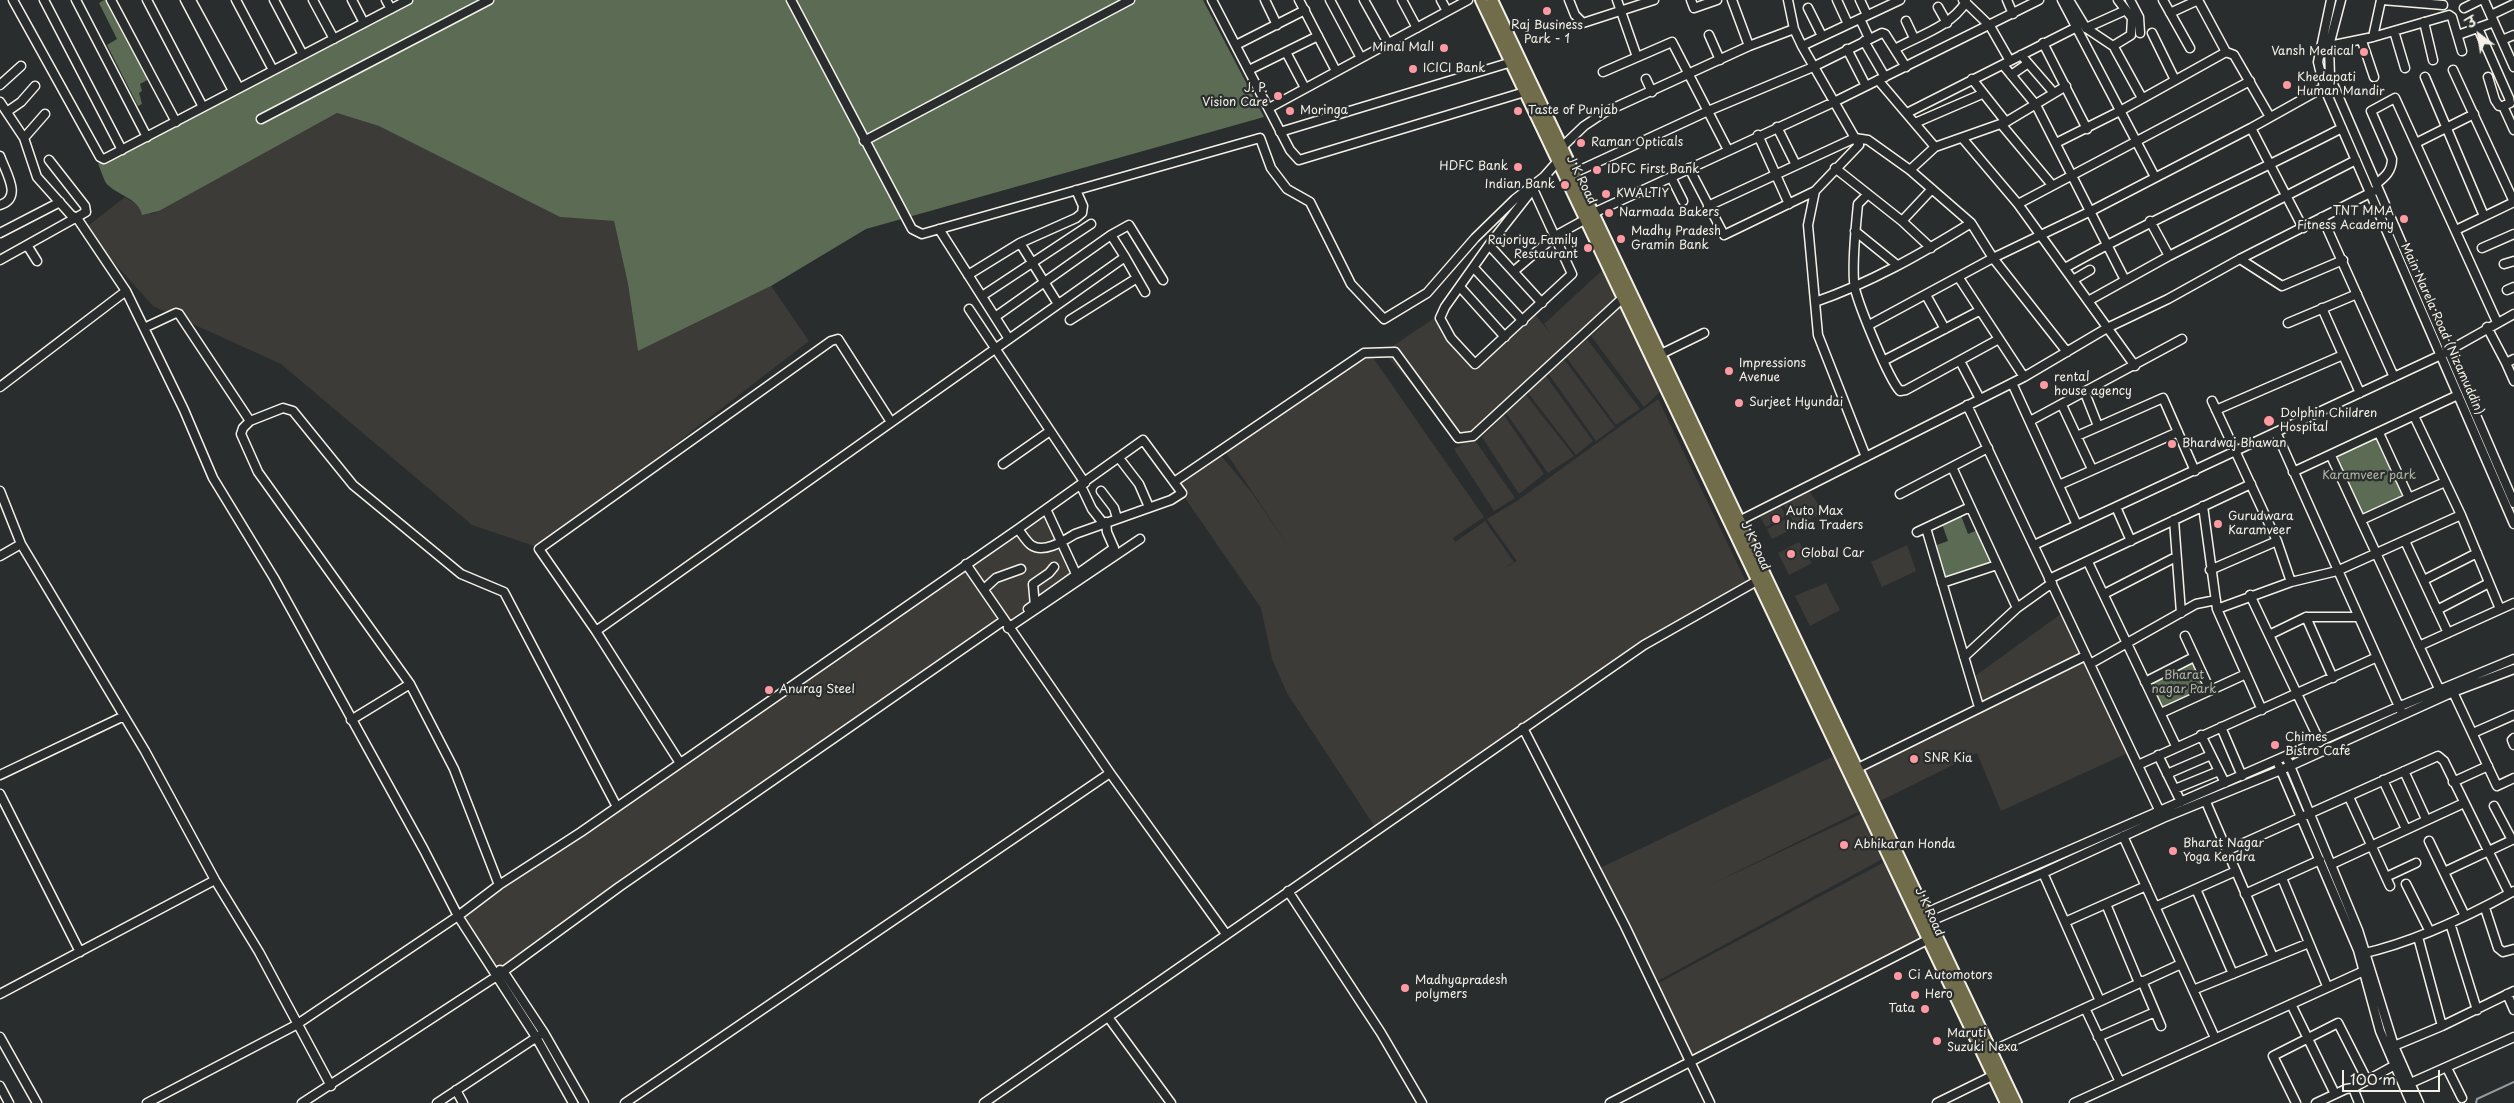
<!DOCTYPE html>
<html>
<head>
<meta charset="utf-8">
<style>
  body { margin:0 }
  #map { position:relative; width:2514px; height:1103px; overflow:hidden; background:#2a2d2e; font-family:"Playpen Sans","Playpen Sans Deva",sans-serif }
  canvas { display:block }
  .north { position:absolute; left:2454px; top:10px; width:50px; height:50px; -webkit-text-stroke:4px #2a2d2e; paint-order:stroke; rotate:329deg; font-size:14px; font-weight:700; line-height:20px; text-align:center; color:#f4f1e8 }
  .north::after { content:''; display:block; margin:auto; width:18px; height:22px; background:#f4f1e8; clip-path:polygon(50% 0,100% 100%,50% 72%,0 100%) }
  .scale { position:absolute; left:2342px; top:1070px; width:98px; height:22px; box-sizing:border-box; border:2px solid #f4f1e8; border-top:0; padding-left:6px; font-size:15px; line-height:18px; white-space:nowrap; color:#f4f1e8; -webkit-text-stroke:4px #2a2d2e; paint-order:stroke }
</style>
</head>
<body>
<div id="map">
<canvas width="2514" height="1103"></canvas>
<div class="north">उ</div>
<div class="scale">100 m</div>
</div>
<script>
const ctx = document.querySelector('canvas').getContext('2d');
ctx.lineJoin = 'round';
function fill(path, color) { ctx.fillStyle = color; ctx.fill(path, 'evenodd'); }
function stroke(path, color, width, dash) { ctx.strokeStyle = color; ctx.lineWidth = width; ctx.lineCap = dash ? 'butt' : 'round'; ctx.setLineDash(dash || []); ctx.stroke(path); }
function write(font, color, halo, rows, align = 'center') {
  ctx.font = font + ' "Playpen Sans",sans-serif'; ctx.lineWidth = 4.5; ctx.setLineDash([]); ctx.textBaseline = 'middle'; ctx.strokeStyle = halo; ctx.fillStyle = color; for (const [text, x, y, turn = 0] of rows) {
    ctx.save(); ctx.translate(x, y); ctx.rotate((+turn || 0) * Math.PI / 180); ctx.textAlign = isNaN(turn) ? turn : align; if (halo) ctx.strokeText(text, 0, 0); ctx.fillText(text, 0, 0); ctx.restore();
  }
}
fill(new Path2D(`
  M337 113 380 126 560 217 614 221 628 284 638 351 771 286 809 341 540 548 472 525 281 364 153 306 84 229 125 197 151 214 159 211Z
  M1608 265 1623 297 1464 443 1474 439 1515 498 1494 511 1454 449 1462 445 1384 352 1436 317 1475 364 1533 312 1550 333 1544 324Z
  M1621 307 1662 390 1644 407 1591 336Z
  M1587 339 1640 409 1616 425 1566 357Z
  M1369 352 1484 517 1453 538 1455 542 1485 521 1514 562 1501 570 1517 561 1487 519 1517 501 1658 399 1748 586 1665 633 1377 830 1287 693 1272 659 1261 608 1174 482 1218 452 1252 493 1289 547 1223 448Z
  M1563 358 1615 427 1596 441 1548 373Z
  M1545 375 1593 441 1576 455 1528 393Z
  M1526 395 1574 456 1548 473 1506 413Z
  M1504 415 1544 474 1519 494 1482 437Z
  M1809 490 1823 512 1796 526 1783 504Z
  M1780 505 1786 516 1766 527 1759 516Z
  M1047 510 1076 574 496 973 458 916Z
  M1786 519 1792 529 1772 539 1767 529Z
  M1799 542 1812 563 1789 575 1778 553Z
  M1907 545 1916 571 1882 587 1871 562Z
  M1826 583 1840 610 1810 626 1795 596Z
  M2065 611 2132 751 2001 811 1977 753 1874 804 1858 768 1979 707 1971 679Z
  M1840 753 1866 808 1712 884 1863 813 1888 856 1652 984 1596 870Z
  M1890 859 1928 939 1690 1063 1653 986Z`), '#3c3b37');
fill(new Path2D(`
  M104 0H111L151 78 140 84 142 91 139 93 142 104 138 106 107 45 117 39 99 3Z
  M412 0H1203L1264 117 866 229 771 286 638 351 628 284 614 221 560 217 379 126 337 113 159 211 142 215C139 198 116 195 106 183 103 178 101 170 98 164Z
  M2378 436 2405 497 2362 517 2333 457Z
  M1960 513 1968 534 1978 530 1995 564 1943 581 1934 546 1948 541 1941 521Z
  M2193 660 2207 689 2162 710 2148 683Z`), '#5c6b54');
stroke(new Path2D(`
  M2476 1103 2477 1099 2514 1082`), '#919ba1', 2);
const minor = new Path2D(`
  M13 0 100 157 104 159 408 0
  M44 0 122 150
  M76 0 147 137
  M111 0 176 122
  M147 0 203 107
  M185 0 233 91
  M191 0 239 88
  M236 0 273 70
  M274 0 303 55
  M313 0 334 39
  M352 0 364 23
  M386 0 391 9
  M791 0 912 229 922 234 1260 138 1271 168 1287 189 1310 202 1351 284 1384 319 1427 293 1475 238 1515 199 1545 176
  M1212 0 1290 150 1299 160 1528 91
  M1265 0 1277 25
  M1299 0 1336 71
  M1330 0 1361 58
  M1364 0 1388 43
  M1402 0 1417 28
  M1441 0 1447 11
  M1569 0 1575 15 1583 23 1654 0
  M1617 0 1637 57
  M1691 0 1694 8 1717 0
  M1732 0 1749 46
  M1788 0 1794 29 1802 46 1859 145 1815 191 1808 225 1818 335 1866 457
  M1837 0 1848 24
  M1860 0 1867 15
  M1963 0 1990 26 2010 61
  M2007 0 2013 14
  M2062 0 2155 177
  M2069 0 2086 28 2113 46 2131 35 2132 18 2118 0
  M2130 0 2139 17 2140 33
  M2163 0 2190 48
  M2198 0 2226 52 2234 55 2270 117
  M2331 0 2318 62 2324 87 2514 524
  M2341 0 2329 46 2330 77 2514 503
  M2382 0 2443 5
  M2484 0 2514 67
  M1938 7 1947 23
  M1808 8 1822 36
  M2464 8 2480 0
  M2170 13 2198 0
  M2491 15 2514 4
  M1860 19 1869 38
  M1906 21 1914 38
  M2424 22 2433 60
  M2086 28 2126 10
  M2478 28 2509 98 2510 103 2503 106
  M2394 31 2405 68
  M2152 33 2175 80
  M1709 35 1720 60
  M2458 35 2494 22
  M2373 37 2381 0
  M2502 40 2514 35
  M1864 41 1885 77
  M2362 41 2374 77
  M2043 43 2087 129
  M1238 44 1305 10
  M1802 46 1900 0
  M2329 46 2373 37 2449 15 2452 17 2462 51
  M1847 49 1866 86
  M1895 49C1920 35 1950 27 1966 2
  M2115 49 2142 98
  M1286 52 1305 88
  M2021 55 2054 93
  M2003 65 2036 105 2125 280
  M1251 69 1318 36
  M2453 70 2514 202
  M1603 72 1672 42 1728 150
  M2011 75 2027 64
  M2425 77 2484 216
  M2488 77 2495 100 2499 106H2503L2514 130
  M1646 79 1652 92
  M1972 79 2006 122
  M1878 80 1935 147
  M0 85 21 66
  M0 102 24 138 37 177 71 215 77 218 126 291 184 410 213 478 274 578 424 850 458 916 536 1037 573 1103
  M1271 107 1468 0
  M8 111 21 102 35 86
  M1907 113 2077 27
  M261 119 489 0
  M1915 123 1982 94
  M2001 124 2052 185
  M1777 127 1796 165
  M2251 128 2303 228
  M1280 132 1515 61
  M1758 135 1789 204
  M24 138 45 114
  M1963 139 2018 204 2135 366
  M864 141 1130 0
  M2056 143 2120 111 2226 52
  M2416 143 2474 114
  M1562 147 1584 126 1605 112 1749 46 1794 29
  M0 156C6 173 23 198 0 205
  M1689 168 1724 235 1815 191
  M1835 168 1902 221 1931 248
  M1910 170 1935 147 2006 122 2066 86
  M1576 172 1708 111 1813 67 1882 33 1885 34 1906 67
  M1671 177 1683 201
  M1543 178 1558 161
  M2376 184C2385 177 2392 171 2392 159L2371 111 2395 98 2497 322
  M1533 189 1572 274 1475 364 1451 338 1440 318 1445 307 1489 245 1533 189 1535 187
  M1868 194 1858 204C1856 225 1851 269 1855 289 1860 308 1888 378 1900 391L1906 390 1999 339
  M2018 204 2250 81
  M1708 206 1855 138 1868 140 1910 170 1971 223 1993 258 2067 352
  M1589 215 1834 102 2039 0
  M2322 217 2394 377
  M1902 221 1932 189
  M2150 221 2169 256
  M939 229 1009 339
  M2456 230 2514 202
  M1855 231 1897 265
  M0 233 60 202
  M1111 235 1129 225 1163 280
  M1020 243 1058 304
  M27 245 37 261
  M1489 245 1542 303
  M2482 248 2514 234
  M1125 257 1145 292
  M2240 259 2282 286 2343 260
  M0 260 86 212 85 206 49 160
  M2504 264 2514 261
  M1474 268 1523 321
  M2065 268C2155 217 2250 176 2342 128
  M1514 271 1555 236 1586 219
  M968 275 1020 243 1076 218 1082 213 1083 206 1076 190
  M1959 278 2024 377
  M2073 280 2090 270
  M1460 287 1505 337
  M2507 290 2514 287
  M1926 295 1945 329
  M982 296 1091 224
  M2088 301 2169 256 2356 160
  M1815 302C1870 283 1921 254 1971 223
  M2322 308 2360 393
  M969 309 1085 483
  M1070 320 1137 278
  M2288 323 2357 294
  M1869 325 1993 258 2091 211 2251 128 2328 85
  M2487 327 2506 363
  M144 328 176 313 179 314 250 421 283 408 293 411 353 485 461 574 504 592 617 807
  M1661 354 1704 333
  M2514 359 2506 363 2514 381
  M1883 361 1979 311
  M1960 361 1980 399
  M2012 383 2077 525
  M0 387 126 291
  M2085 393 2098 426
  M2212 401 2277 541 2291 582
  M1967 405 2161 814
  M2062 405 2092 469
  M2216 410 2343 355
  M2414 416 2461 515 2500 609
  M250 421 243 428 241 434 258 472 410 684 454 769 499 885
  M2030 421 2182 339
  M2276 432 2401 711
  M2077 436 2163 398 2195 471
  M2331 456 2441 693
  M1119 458 1139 484 1149 507
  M1003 464 1050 431
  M1952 467 2017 608
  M2293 472 2458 395
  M1174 482 1364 353 1395 352 1458 438 1473 436 1626 295
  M2059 485 2178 432
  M1081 486 1092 509 1103 523
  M0 491 21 544 145 751 215 880 259 952 331 1086
  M1101 491 1114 508 1117 518
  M1900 494 1988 448
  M2409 498 2445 482
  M2203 506 2217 609 2262 710
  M2116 507 2131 541
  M1046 509 1077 576
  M2174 520 2181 613
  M2361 520 2409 498 2379 433
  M1735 523 2024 377 2107 328 2168 299 2240 259 2378 189
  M1926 528 1979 707
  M1917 532 1970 507
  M2405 541 2448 633
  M2034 545 2441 355 2514 314
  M0 556 21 544
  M2088 562 2176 746
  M966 564 1110 773 1226 934
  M2210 570 2277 541
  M2049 579 2251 484
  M2424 580 2477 553
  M1942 583 1997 565
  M984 589 996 578 1021 569
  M2104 594 2176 557
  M2250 595 2320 742
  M1035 606 1033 584 1049 573 1054 567
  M1028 609 1114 548 1107 532 1106 522
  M2217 609 2291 582 2337 571 2461 515
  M2437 610 2489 583
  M2306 617 2333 678
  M1008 628 1140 539
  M596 631 1125 257 1111 235 995 317
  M2269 635 2306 617H2358
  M2185 636 2210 690
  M2419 646 2514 603
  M1964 657 2017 608 2052 583
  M2090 664 2196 604 2216 600
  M2145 682 2194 657
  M2453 692 2497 786 2514 778
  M2161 713 2246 674
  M351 720 410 684
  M2221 727 2242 776
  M1523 728 1625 926 1710 1103
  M2473 733 2514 715
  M2201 735 2225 783
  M2514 738 2512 740 2514 745
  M2158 755 2181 802
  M2288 761 2358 930 2394 1046 2419 1103
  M680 763 596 631 539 549 831 341 838 339 891 422
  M2138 765 2375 658
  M2279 766 2358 950 2380 1031 2411 1103
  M1858 768 2085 656
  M2404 771 2426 819
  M2167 774 2211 755
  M0 775 124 716
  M2383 780 2406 829
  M2453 782 2488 766
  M2175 789 2219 771
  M0 794 80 952
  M2349 797 2390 886
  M2206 802 2273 957
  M2494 806 2512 840
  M2123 836 2215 1038
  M2429 841 2465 916
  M2226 851 2438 756 2444 761 2509 893
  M2332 864 2464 803
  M2444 872 2514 839
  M2043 873 2100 1001
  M2386 877 2416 863
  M2282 878 2327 986
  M2406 884 2429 930
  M2196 889 2233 974
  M1288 891 1381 1033 1422 1103
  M2245 894 2320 860
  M2106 904 2139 983
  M2155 907 2236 871
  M2485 908 2498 948 2503 952 2514 949
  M1921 915 2398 707 2514 659
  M2065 922 2146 886
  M1926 923 2043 873 2163 818 2281 770 2453 692 2514 669
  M2450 923 2477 1010
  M2418 937 2442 1026
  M2361 954C2415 942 2467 917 2514 891
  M500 970 503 971 544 1033 584 1103
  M2142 981 2161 1026
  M2193 990 2309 943
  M0 994 215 880
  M2507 994 2514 1010
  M2291 1004 2335 1094
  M2085 1008 2120 1082
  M1108 1017 1171 1103
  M0 1037 37 1103
  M2098 1037 2155 1012
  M2394 1046 2442 1026 2514 991
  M1992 1051 2181 964
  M2447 1068 2462 1098
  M0 1086 9 1103
  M2404 1086 2514 1037
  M2353 1088 2359 1103
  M456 1090 463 1103
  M147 1103 296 1025 458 916 499 885 581 832 1018 529 1143 440 1182 493 1171 500 1075 534C1065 540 1044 554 1031 545 1026 541 1022 534 1018 529
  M302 1103 497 976 619 887 1003 621
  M437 1103 540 1035
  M625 1103 1110 773
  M984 1103 1644 645 1762 578
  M1610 1103 1931 938
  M1937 1103 1998 1073
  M2074 1103 2366 970
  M2296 1103 2273 1056 2338 1023 2367 1080
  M2316 1103 2346 1089 2353 1088 2397 1064`);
const major = new Path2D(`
  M1481 0 2006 1103
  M1492 0 2016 1103`);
stroke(minor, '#f4f1e8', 11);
stroke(major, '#f4f1e8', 14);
stroke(minor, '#2a2d2e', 8);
stroke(major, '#716d4b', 10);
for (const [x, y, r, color] of [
  [1547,11,5,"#ff9aa2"],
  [1444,48,5,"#ff9aa2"],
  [2364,52,5,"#ff9aa2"],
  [1413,69,5,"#ff9aa2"],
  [2287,85,5,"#ff9aa2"],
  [1278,96,5,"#ff9aa2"],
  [1290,111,5,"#ff9aa2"],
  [1518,111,5,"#ff9aa2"],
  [1581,143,5,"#ff9aa2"],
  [1518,167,5,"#ff9aa2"],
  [1597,170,5,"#ff9aa2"],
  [1565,185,5,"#ff9aa2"],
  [1606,194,5,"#ff9aa2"],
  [1609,213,5,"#ff9aa2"],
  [2404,219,5,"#ff9aa2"],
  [1621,239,5,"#ff9aa2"],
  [1588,248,5,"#ff9aa2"],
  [1729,371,5,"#ff9aa2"],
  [2044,385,5,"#ff9aa2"],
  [1739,403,5,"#ff9aa2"],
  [2269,421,6,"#ff9aa2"],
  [2172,444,5,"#ff9aa2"],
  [1776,519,5,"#ff9aa2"],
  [2218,524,5,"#ff9aa2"],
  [1791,554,5,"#ff9aa2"],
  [769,690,5,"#ff9aa2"],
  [2275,745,5,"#ff9aa2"],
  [1914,759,5,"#ff9aa2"],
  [1844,845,5,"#ff9aa2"],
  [2173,851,5,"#ff9aa2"],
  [1898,976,5,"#ff9aa2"],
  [1405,988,5,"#ff9aa2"],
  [1915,995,5,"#ff9aa2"],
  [1925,1009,5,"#ff9aa2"],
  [1937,1041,5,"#ff9aa2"]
]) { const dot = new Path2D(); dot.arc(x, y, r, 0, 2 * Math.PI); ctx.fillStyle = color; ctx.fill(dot); stroke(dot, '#2a2d2e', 2); }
write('12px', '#f4f1e8', '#2a2d2e', [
  ["Raj Business",1547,26,"center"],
  ["Park - 1",1547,40,"center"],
  ["Minal Mall",1434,48,"right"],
  ["Vansh Medical",2354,52,"right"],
  ["ICICI Bank",1423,69],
  ["Khedapati",2297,78],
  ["Human Mandir",2297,92],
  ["J. P.",1268,89,"right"],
  ["Vision Care",1268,103,"right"],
  ["Moringa",1300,111],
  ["Taste of Punjab",1528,111],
  ["Raman Opticals",1591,143],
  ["HDFC Bank",1508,167,"right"],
  ["IDFC First Bank",1607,170],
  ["Indian Bank",1555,185,"right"],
  ["KWALTIY",1616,194],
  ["TNT MMA",2394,212,"right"],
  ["Fitness Academy",2394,226,"right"],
  ["Narmada Bakers",1619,213],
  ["Madhy Pradesh",1631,232],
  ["Gramin Bank",1631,246],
  ["Rajoriya Family",1578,241,"right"],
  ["Restaurant",1578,255,"right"],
  ["Impressions",1739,364],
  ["Avenue",1739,378],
  ["rental",2054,378],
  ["house agency",2054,392],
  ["Surjeet Hyundai",1749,403],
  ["Dolphin Children",2280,414],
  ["Hospital",2280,428],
  ["Bhardwaj Bhawan",2182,444],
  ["Auto Max",1786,512],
  ["India Traders",1786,526],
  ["Gurudwara",2228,517],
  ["Karamveer",2228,531],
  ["Global Car",1801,554],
  ["Anurag Steel",779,690],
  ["Chimes",2285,738],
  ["Bistro Cafe",2285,752],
  ["SNR Kia",1924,759],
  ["Bharat Nagar",2183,844],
  ["Yoga Kendra",2183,858],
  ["Abhikaran Honda",1854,845],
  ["Ci Automotors",1908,976],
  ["Madhyapradesh",1415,981],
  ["polymers",1415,995],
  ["Hero",1925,995],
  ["Tata",1915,1009,"right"],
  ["Maruti",1947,1034],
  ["Suzuki Nexa",1947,1048]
], 'left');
write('12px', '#f4f1e8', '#2a2d2e', [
  ["J K Road",1581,180,64],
  ["Main Narela Road (Nizamuddin)",2442,329,66],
  ["J K Road",1755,546,65],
  ["J K Road",1929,912,65]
]);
write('12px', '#b0b5a5', '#2a2d2e', [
  ["Karamveer park",2369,476],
  ["Bharat",2184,676],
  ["nagar Park",2184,690]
]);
</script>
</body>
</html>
